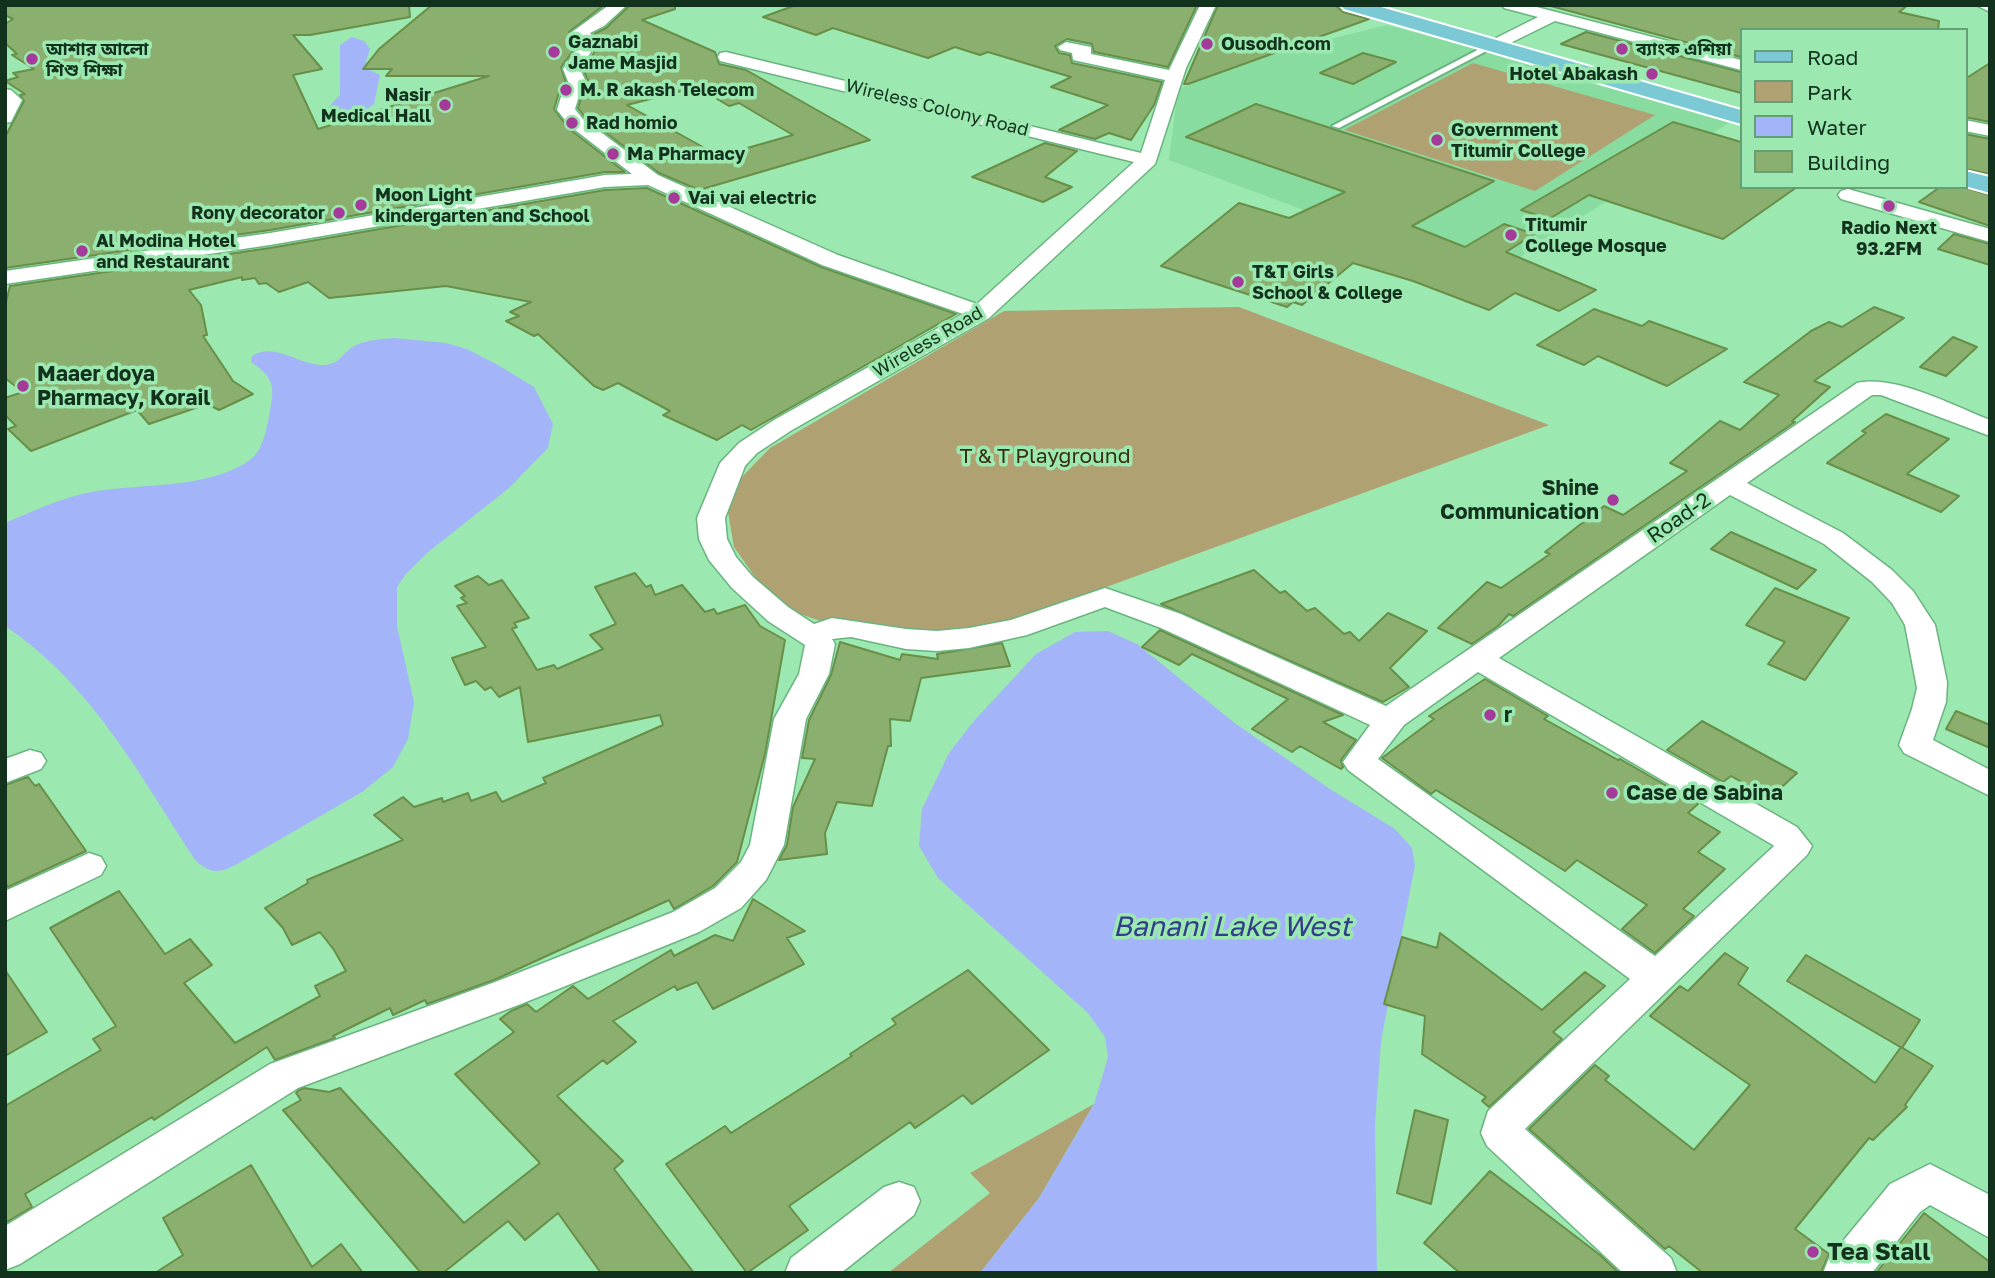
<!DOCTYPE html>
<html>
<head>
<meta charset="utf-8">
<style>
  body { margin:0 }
  #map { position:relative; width:1995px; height:1278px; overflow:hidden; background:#9be8b0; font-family:"Golos Text",sans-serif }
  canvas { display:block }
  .frame { position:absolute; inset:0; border:7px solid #12321d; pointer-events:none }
  .legend { position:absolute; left:1740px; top:28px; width:228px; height:161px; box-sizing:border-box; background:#9be8b0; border:2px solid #649f75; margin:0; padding:9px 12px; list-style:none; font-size:21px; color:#12321d }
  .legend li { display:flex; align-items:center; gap:14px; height:35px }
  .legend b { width:35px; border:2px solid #649f75 }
</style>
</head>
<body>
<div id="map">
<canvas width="1995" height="1278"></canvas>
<div class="frame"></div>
<ul class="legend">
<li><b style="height:9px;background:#7cc9d6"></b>Road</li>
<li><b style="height:19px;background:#b0a173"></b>Park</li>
<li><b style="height:19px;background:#a3b5f8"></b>Water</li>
<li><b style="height:19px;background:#8baf6f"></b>Building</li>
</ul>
</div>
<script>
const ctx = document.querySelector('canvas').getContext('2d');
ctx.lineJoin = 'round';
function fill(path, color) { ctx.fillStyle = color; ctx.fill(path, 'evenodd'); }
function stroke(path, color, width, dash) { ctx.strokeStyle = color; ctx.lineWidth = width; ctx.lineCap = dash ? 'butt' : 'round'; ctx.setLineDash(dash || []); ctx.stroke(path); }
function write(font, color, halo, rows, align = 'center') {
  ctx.font = font + ' "Golos Text","Noto Sans Bengali",sans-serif'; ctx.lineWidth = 7; ctx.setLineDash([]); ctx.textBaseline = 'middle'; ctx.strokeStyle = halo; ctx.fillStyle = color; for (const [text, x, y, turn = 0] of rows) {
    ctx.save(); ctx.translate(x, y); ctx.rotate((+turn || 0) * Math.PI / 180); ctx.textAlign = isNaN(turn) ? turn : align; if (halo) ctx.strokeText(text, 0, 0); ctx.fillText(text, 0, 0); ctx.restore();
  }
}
fill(new Path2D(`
  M1387 25 1498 55 1733 120 1487 278 1169 160 1178 89 1260 56Z`), '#89dca0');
fill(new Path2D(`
  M1473 63 1655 115 1535 191 1344 130Z
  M1239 307 1549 425 978 634 847 630 791 611 755 577 734 547 728 512 738 481 770 448 1004 311Z
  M1094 1104 1039 1198 980 1273H888L990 1193 970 1173Z`), '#b0a173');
fill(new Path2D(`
  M352 37 364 41 370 49 366 61 368 69 380 75 374 104C361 115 336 122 320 116L340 95V45Z
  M394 338 446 343 467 349 498 365 534 387 553 424 548 448 509 488 427 553 406 574 397 587V626L414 702 408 739 393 767 362 792 239 863C220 873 213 875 196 861 140 776 92 684 5 626V523C33 511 61 498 91 492 139 483 210 490 251 459 264 449 267 426 270 411 275 385 273 377 251 362L252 356C274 342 296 363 320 365 342 366 341 352 356 345 368 340 382 339 394 338Z
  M1108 631 1137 644 1236 724 1330 789 1395 829 1412 848 1415 865 1381 1041 1375 1125 1377 1273H980L1039 1198 1094 1104 1108 1057 1105 1037 1088 1013 938 878 919 846 922 809 949 753 973 722 1036 654 1075 632Z`), '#a3b5f8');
const building = new Path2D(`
  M5 5H409L410 17 310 35H293L322 69 293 75 318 129 489 76H386L392 69H363L379 49 432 5H604L569 32 575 40 573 51 561 67 566 83 560 89 554 109 568 128 625 172H605L270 230 5 268V137L24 101 20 95 25 94 5 81 18 77 13 73 34 69 12 55 17 54 5 43V24L13 19 5 15Z
  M630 5H675V9L642 20 715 52 719 64 746 70 870 140 699 190 659 173 584 116 578 108 582 94 591 87 583 69 594 53 597 39 594 34 606 28ZM697 87 729 106 739 103 793 135 719 156 627 105Z
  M796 5H1197L1168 67 1094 52 1092 44 1067 39 1055 46 1059 53 1070 55 1072 63 1162 82 1154 105 1131 140 1109 133 1095 139 1059 130 1108 105 1051 87 1071 77 988 52 980 55 955 47 928 58 833 28 816 35 763 17Z
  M1218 5H1335L1343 12 1369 19 1188 84H1184Z
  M1547 5H1908L1899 12 1939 21 1938 30H1741V57Z
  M1586 32 1741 72V93L1561 44Z
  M1363 53 1396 62 1353 84 1320 73Z
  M1990 63V122L1965 117V79Z
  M1256 104 1494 181 1412 226 1465 247 1504 224 1534 234 1506 252 1596 290 1559 311 1515 293 1489 310 1413 281 1353 263 1302 305 1293 302 1287 307 1161 266 1239 203 1289 218 1345 192 1186 137Z
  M1673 122 1741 142V187H1797L1723 239 1589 195 1549 219 1521 210Z
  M1965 134 1990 139V174L1965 169Z
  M1045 143 1077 151 1045 177 1072 187 1043 202 972 177Z
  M1940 187H1963L1990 195V226L1919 202Z
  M647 188 821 267 956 314 751 430 742 425 717 440 663 415 670 411 618 383 603 390 594 386 538 334 534 336 506 321 519 316 510 312 531 302 446 286 329 298 308 282 279 292 266 283 259 284 255 278 242 280V277L189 290 201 305 207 335 203 336 233 381 253 394 219 410 207 404 149 424 137 410 31 451 8 429 16 426 5 415V398L23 392 5 378V306L10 286 270 248 605 190Z
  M1954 234 1990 244V265L1938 249Z
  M1874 307 1904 318 1814 381 1830 387 1792 421 1795 422 1513 616 1509 614 1498 626 1472 644 1438 628 1487 582 1501 588 1550 554 1545 552 1604 506 1623 515 1687 471 1670 463 1720 421 1740 430 1779 395 1744 382 1811 331 1829 322 1842 327Z
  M1594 309 1642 326 1649 321 1727 349 1667 386 1598 356 1584 365 1537 345Z
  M1953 337 1977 347 1946 376 1920 367Z
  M1886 414 1949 439 1907 474 1959 496 1941 512 1827 463 1866 433 1862 431Z
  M1731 532 1816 570 1797 589 1711 549Z
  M1254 570 1280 593 1285 591 1307 611 1315 608 1344 634 1350 632 1359 641 1388 613 1427 631 1390 668 1409 687 1383 702 1161 604Z
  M635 573 646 587 651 585 655 595 682 585 705 612 714 609 717 614 745 605 760 626 785 640 765 754 737 862 713 886 674 909 669 900 494 980 427 1004 425 1000 393 1015 390 1008 333 1036 335 1038 275 1060 267 1047 154 1120 152 1117 25 1194 32 1207 5 1223V1106L101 1050 93 1039 116 1026 50 928 119 891 165 954 190 939 212 965 184 983 235 1043 320 996 315 986 346 971 334 950 320 932 292 945 283 928 265 908 308 883 307 880 403 840 374 815 403 797 414 807 442 798 443 802 468 793 471 801 496 792 502 802 546 783 543 778 663 725 660 715 528 742 520 687 499 697 491 687 485 690 476 681 465 685 452 658 486 647 457 606 467 603 461 598 465 596 455 586 478 576 489 585 502 580 529 618 514 623 517 627 512 629 537 670 554 665 557 669 603 649 590 635 616 624 595 587Z
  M1775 588 1849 618 1805 680 1768 664 1785 642 1746 625Z
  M1160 630 1343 715 1323 722 1356 740 1341 760 1343 767 1341 769 1300 746 1292 752 1252 729 1288 699 1192 654 1179 665 1142 647Z
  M840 642 900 660 902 654 938 659 937 654 1002 643 1010 666 921 678 910 721 890 719 891 746H888L872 806 837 802 825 833 827 854 779 860 787 845 793 807 815 759 802 758 809 720 831 675Z
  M1485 679 1548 716 1544 719 1618 760 1620 759 1698 804 1688 813 1720 832 1698 852 1725 869 1683 909 1694 916 1655 953 1622 929 1647 905 1577 860 1565 871 1436 790 1431 794 1382 758 1434 719 1429 716Z
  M1956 711 1990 725V748L1946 729Z
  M1702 721 1797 773 1770 798 1731 776 1723 782 1667 750Z
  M28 777 35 786 39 784 86 851 8 887 5 882V785Z
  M753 899 805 931 787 938 804 964 713 1009 697 982 677 990 675 986 613 1021 636 1042 607 1064 603 1060 557 1096 623 1161 614 1169 694 1273H601L558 1213 525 1240 508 1221 443 1273H421L283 1110 301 1100 296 1093 299 1090 304 1088 329 1092 340 1088 464 1223 540 1163 455 1074 514 1032 500 1019 511 1011 527 1004 536 1012 573 986 588 999 671 950 674 956 715 935 733 941Z
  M1440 933 1542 1010 1585 972 1605 986 1553 1032 1562 1039 1489 1107 1482 1101 1486 1097 1422 1054 1425 1016 1384 1004 1402 937 1437 948Z
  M1725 953 1748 968 1738 984 1875 1083 1901 1047 1933 1066 1905 1105 1907 1107 1873 1140 1869 1138 1795 1229 1829 1254 1821 1273H1703L1669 1246 1665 1249 1529 1129 1595 1065 1609 1076 1605 1080 1694 1150 1750 1085 1650 1016 1680 986 1688 991Z
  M1806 955 1920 1020 1902 1048 1787 981Z
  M5 970 47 1032 5 1056Z
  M968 970 1049 1050 972 1104 963 1095 915 1128 910 1122 789 1206 808 1230 747 1273 666 1164 725 1126 731 1133 852 1056 850 1054 896 1024 892 1019Z
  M1415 1110 1448 1120 1431 1204 1397 1193Z
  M251 1165 312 1267 341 1244 363 1273H155L183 1255 163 1218Z
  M1490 1171 1600 1255 1619 1273H1460L1424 1243Z
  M1924 1213 1990 1262V1273H1876Z`);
fill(building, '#8baf6f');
stroke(building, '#688f47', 2);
const service = new Path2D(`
  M1487 45 1494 47 1339 128 1332 126Z`);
const minor = new Path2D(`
  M609 5H627L604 26 590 33 594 38 591 52 580 69 588 86 580 93 575 109 582 118 658 175 838 255 977 304 1134 162 720 61 718 57 720 53 726 52 1141 153 1165 80 1073 60 1072 53 1060 50 1058 47 1066 42 1091 47V54L1169 70 1200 5H1216L1186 68 1155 164 989 318 792 430 757 453 745 466 725 518 727 539 736 557 752 576 788 607 814 624 832 618 906 629 937 631 969 628 1011 620 1105 588 1181 614 1386 706 1857 383C1895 374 1954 406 1990 420V436L1881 395H1872L1747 483 1843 533 1892 570 1913 591 1935 625 1947 682 1946 702 1933 740 1990 770V796L1904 753 1899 745 1912 709 1917 688 1905 625 1892 603 1872 582 1824 544 1730 495 1499 658 1797 827 1812 846 1807 855 1525 1129 1671 1258 1677 1273H1623L1487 1146 1481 1133 1488 1111 1630 979 1348 770 1343 762 1370 725 1161 628 1105 607 1027 635 969 648 937 651 906 649 851 637 832 639 835 644 829 674 806 719 784 845 766 880 741 908 699 932 521 1004 298 1088 20 1264 5 1270V1226L270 1064 495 982 673 912 715 888 741 862 750 845 774 719 799 674 805 645 768 621 732 588 709 560 699 539 697 518 720 463 739 443 774 420 963 314 822 265 648 185 605 187 270 245 5 284V271L270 233 605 175 632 174 570 126 557 110 563 90 569 84 563 69 575 52 578 39 572 32ZM1478 672 1773 845 1774 846 1655 956 1378 759 1404 725Z
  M1502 5H1529L1741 60V70L1555 21 1496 50H1484L1482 47 1484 44 1538 17 1504 8Z
  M1976 5H1990V12Z
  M5 89 11 90 22 100 11 122 5 123Z
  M1965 120 1990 125V136L1965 131Z
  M1848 189 1990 229V242L1841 199 1838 195 1841 191Z
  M30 750 41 753 46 761 41 769 5 783V759Z
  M89 853 101 857 106 866 101 875 5 921V891Z
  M1930 1164 1990 1195V1238L1930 1205 1920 1212 1872 1273H1823L1829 1258 1890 1184Z
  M899 1182 914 1187 920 1201 914 1215 841 1273H785L791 1258 884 1187Z`);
const primary = new Path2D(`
  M1341 5H1374L1741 110V124L1344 9Z
  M1965 171 1990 177V193L1965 186Z`);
stroke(service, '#69b47f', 4);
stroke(minor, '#69b47f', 3);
stroke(primary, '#fff', 4);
fill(service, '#fff');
fill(minor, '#fff');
fill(primary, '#7cc9d6');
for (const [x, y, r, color] of [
  [1207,44,7,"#a63a9a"],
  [1622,49,7,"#a63a9a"],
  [554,52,7,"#a63a9a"],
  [32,59,7,"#a63a9a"],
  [1652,74,7,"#a63a9a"],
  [566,90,7,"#a63a9a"],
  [445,105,7,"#a63a9a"],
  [572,123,7,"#a63a9a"],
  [1437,140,7,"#a63a9a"],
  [613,154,7,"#a63a9a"],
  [674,198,7,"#a63a9a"],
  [361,205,7,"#a63a9a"],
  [1889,206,7,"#a63a9a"],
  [339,213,7,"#a63a9a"],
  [1511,235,7,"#a63a9a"],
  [82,251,7,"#a63a9a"],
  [1238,282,7,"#a63a9a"],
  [23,386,7,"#a63a9a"],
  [1613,500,7,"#a63a9a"],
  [1490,715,7,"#a63a9a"],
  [1612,793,7,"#a63a9a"],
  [1813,1252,7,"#a63a9a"]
]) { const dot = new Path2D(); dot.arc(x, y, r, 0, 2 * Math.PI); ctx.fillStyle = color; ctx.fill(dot); stroke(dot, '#9be8b0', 2.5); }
write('bold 18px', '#12321d', '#9be8b0', [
  ["Gaznabi",568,42],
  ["Jame Masjid",568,63],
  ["Ousodh.com",1221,44],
  ["আশার আলো",46,49],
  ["শিশু শিক্ষা",46,70],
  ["ব্যাংক এশিয়া",1636,49],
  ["Hotel Abakash",1638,74,"right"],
  ["M. R akash Telecom",580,90],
  ["Nasir",431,95,"right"],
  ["Medical Hall",431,116,"right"],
  ["Rad homio",586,123],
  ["Government",1451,130],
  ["Titumir College",1451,151],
  ["Ma Pharmacy",627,154],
  ["Moon Light",375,195],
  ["kindergarten and School",375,216],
  ["Vai vai electric",688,198],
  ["Rony decorator",325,213,"right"],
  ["Titumir",1525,225],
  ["College Mosque",1525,246],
  ["Radio Next",1889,228,"center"],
  ["93.2FM",1889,249,"center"],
  ["Al Modina Hotel",96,241],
  ["and Restaurant",96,262],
  ["T&T Girls",1252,272],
  ["School & College",1252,293]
], 'left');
write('18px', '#12321d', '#9be8b0', [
  ["Wireless Colony Road",937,108,14],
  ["Wireless Road",928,342,-30]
]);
write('bold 21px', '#12321d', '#9be8b0', [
  ["Maaer doya",37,374],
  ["Pharmacy, Korail",37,398],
  ["Shine",1599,488,"right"],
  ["Communication",1599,512,"right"],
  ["r",1504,715],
  ["Case de Sabina",1626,793]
], 'left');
write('21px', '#3a300f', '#9be8b0', [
  ["T & T Playground",1045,456]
]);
write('21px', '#12321d', '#9be8b0', [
  ["Road-2",1679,518,-35]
]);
write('bold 24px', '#12321d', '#9be8b0', [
  ["Tea Stall",1827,1252]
], 'left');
write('italic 28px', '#323e8a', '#9be8b0', [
  ["Banani Lake West",1232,927]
]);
</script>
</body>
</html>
